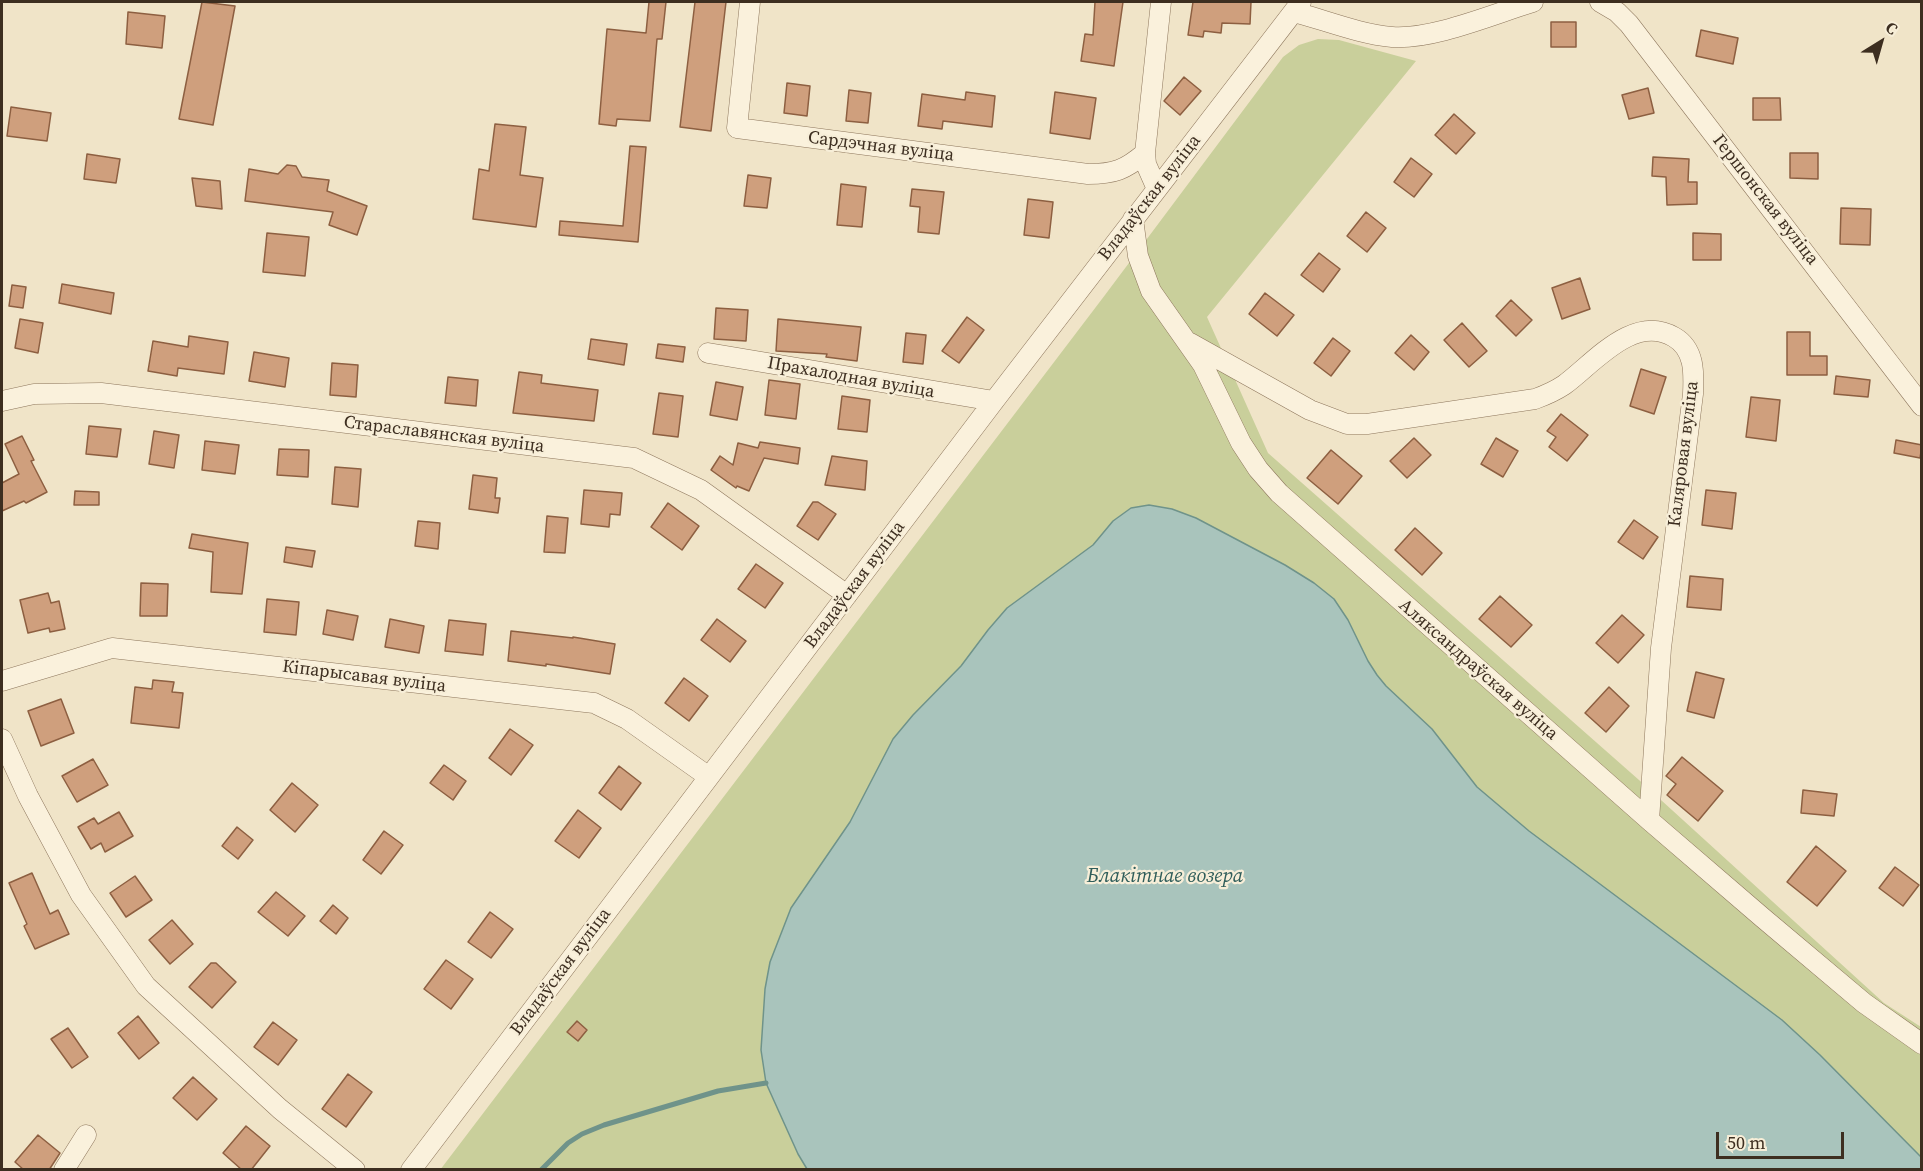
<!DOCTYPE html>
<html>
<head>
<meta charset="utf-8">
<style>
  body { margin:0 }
  #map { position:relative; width:1923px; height:1171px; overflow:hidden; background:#f0e4c8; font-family:"Source Serif 4",serif }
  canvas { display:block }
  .frame { position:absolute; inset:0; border:3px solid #3d2e20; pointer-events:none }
  .north { position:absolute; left:1851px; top:12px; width:60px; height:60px; -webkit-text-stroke:4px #f7eed8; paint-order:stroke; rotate:37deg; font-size:16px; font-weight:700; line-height:24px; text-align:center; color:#3d2e20 }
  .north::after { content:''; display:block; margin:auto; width:21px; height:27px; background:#3d2e20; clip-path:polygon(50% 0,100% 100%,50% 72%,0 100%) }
  .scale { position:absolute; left:1716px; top:1132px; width:128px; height:27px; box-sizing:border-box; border:3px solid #3d2e20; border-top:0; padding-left:8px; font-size:18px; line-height:21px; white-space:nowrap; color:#3d2e20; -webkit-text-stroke:4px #f7eed8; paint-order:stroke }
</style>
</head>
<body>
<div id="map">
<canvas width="1923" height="1171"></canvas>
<div class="frame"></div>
<div class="north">С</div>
<div class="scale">50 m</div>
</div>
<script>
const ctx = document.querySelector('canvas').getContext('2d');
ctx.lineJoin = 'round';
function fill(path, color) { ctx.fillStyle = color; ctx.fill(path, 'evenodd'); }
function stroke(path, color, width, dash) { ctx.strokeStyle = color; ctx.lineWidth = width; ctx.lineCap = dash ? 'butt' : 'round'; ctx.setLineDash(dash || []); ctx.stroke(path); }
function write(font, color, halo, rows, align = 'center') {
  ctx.font = font + ' "Source Serif 4",serif'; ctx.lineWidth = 4.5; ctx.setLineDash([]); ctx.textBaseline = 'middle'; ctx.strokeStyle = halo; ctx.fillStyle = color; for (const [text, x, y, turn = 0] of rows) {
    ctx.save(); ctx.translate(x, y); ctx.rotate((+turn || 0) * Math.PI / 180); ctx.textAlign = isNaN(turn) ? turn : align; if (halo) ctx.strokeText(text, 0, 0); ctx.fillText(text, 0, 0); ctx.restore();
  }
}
fill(new Path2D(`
  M1318 39 1339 40 1416 61 1207 317 1268 453 1639 780 1884 1003 1921 1027V1169L440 1170 1105 295 1283 57 1299 45Z`), '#c9cf9b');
const water = new Path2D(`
  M1149 505 1172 509 1196 518 1285 565 1314 583 1334 599 1348 620 1368 661 1377 675 1386 686 1432 729 1477 787 1529 831 1782 1020 1820 1055 1921 1157V1169H807L798 1154 766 1083 761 1050 765 989 770 962 791 908 850 822 893 739 913 715 961 666 988 630 1007 608 1093 545 1113 521 1131 508Z`);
fill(water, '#a9c4bc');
stroke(water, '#6f938a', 1.5);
stroke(new Path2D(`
  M541 1170 568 1143 582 1134 604 1125 718 1091 766 1083`), '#6f938a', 5);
const building = new Path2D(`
  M202 2 235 6 213 125 179 119Z
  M649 2H666L662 39H657L650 121 617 119 616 126 599 124 607 29 646 33Z
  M695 2H726L711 131 680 127Z
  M1095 2H1123L1114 66 1081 61 1085 34 1093 35Z
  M1193 2H1251L1250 24 1222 23 1221 33 1204 31 1203 37 1188 35Z
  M128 12 165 16 162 48 126 44Z
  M1551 22H1576V47H1551Z
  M1701 30 1738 38 1733 64 1696 56Z
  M1184 77 1201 91 1180 115 1164 101Z
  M787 83 810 86 807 116 784 113Z
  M1648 88 1654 113 1629 119 1622 95Z
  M849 90 871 93 868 123 846 121Z
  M966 92 995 96 992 127 943 121 942 129 918 126 922 94 965 100Z
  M1055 92 1096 98 1090 139 1050 133Z
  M1753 98H1780L1781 120H1753Z
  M11 107 51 113 47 141 7 136Z
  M1454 114 1475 133 1456 154 1435 135Z
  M495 124 526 127 520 175 543 178 536 227 473 219 479 169 489 171Z
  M630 146 646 147 638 242 559 235 560 221 623 226Z
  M1790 153H1818V179L1790 178Z
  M87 154 120 159 116 183 84 179Z
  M1653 157 1689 159 1688 182H1697V204L1667 205 1666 177 1652 176Z
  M1411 158 1432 174 1414 197 1394 182Z
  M287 165 296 166 302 177 329 180 327 191 367 206 357 235 329 225 333 212 245 201 249 169 278 174Z
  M748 175 771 178 767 208 744 206Z
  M192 178 220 181 222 209 196 206Z
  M841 184 866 187 862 227 837 225Z
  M912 189 944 192 939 234 918 232 920 207 910 206Z
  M1028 199 1053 202 1049 238 1024 235Z
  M1841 208 1871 209 1870 245 1840 244Z
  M1366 212 1386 228 1367 252 1347 236Z
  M267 233 309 237 305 276 263 272Z
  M1693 233 1721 234V260H1693Z
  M1319 253 1340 269 1323 292 1301 275Z
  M1580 278 1590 309 1562 319 1552 288Z
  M62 284 114 293 111 314 59 303Z
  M12 285 26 287 23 308 9 306Z
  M1265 293 1294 315 1277 336 1249 314Z
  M1511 300 1532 320 1516 336 1496 316Z
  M716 308 748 310 746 341 714 339Z
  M967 317 984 330 959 363 942 351Z
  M20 319 43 323 38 353 15 348Z
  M778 319 861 327 857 361 826 357 827 354 776 351Z
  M1462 323 1487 351 1469 367 1444 340Z
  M1787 332H1810V356H1827V375H1787Z
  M906 333 926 335 923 364 903 362Z
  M1411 335 1429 352 1414 370 1395 353Z
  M189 336 228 342 224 374 178 368 177 376 148 371 153 341 188 347Z
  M1333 338 1350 351 1331 376 1314 363Z
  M591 339 627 344 624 365 588 359Z
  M658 344 685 347 683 362 656 358Z
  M254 352 289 358 285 387 249 381Z
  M332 363 358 365 356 397 330 395Z
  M1641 369 1666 377 1654 414 1630 406Z
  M519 372 542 375 541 383 598 390 594 421 513 413Z
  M1836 376 1870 380 1868 397 1834 394Z
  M448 377 478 380 476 406 445 403Z
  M769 380 800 384 796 419 765 415Z
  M716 382 743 387 737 420 710 415Z
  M659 393 683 396 678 437 653 434Z
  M842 396 870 400 867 432 838 429Z
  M1751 397 1780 400 1776 441 1746 437Z
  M1561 414 1588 435 1567 461 1549 447 1556 437 1547 431Z
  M89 426 121 429 117 457 86 454Z
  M154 431 179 435 174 468 149 464Z
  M22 436 34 460 31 461 47 492 26 503 24 501 2 511V483L19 474 5 444Z
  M1414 438 1431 455 1407 478 1390 461Z
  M1496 438 1518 451 1503 477 1481 464Z
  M1896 440 1922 445 1920 458 1894 453Z
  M205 441 239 445 235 474 202 470Z
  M760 442 800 448 798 464 764 458 749 491 737 486 736 488 711 470 720 456 733 465 738 443 758 448Z
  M279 449 309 450 308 477 277 475Z
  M1331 450 1362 476 1338 504 1307 478Z
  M832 456 867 461 865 490 825 485Z
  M335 467 361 469 358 507 332 504Z
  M473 475 497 478 495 498H500L498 513 469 509Z
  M584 490 622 493 620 515 610 514 609 527 581 524Z
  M1706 490 1736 493 1732 529 1702 525Z
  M75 491 99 492V505H74Z
  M813 502H818L836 514 818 540 797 526Z
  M668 503 699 526 682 550 651 527Z
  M547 516 568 518 565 553 544 552Z
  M1634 520 1658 537 1643 559 1618 542Z
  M418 521 440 523 438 549 415 546Z
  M1415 528 1442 553 1422 575 1395 550Z
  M192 534 248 543 242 594 211 592 213 552 189 548Z
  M286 547 315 551 312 567 284 562Z
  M756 564 783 583 765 608 738 589Z
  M1690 576 1723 579 1721 610 1687 607Z
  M141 583 168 584 167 616H140Z
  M48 593 51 603 59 601 65 629 50 632 49 628 28 633 20 600Z
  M1500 596 1532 625 1511 647 1479 619Z
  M267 599 299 602 296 635 264 632Z
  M327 610 358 616 353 640 323 634Z
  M1622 615 1644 635 1618 663 1596 643Z
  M390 619 424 626 419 653 385 647Z
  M717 619 746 641 730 662 701 640Z
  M449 620 486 624 483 655 445 651Z
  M511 631 573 638V637L615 644 610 674 546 664V666L508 661Z
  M1696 672 1724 679 1714 718 1687 711Z
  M684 678 708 696 689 721 665 703Z
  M153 680 174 682 172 692 183 693 179 728 131 723 135 687 152 689Z
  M1609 687 1629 706 1606 732 1585 713Z
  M61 699 74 733 41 746 28 711Z
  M510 729 533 745 511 775 489 758Z
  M1682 757 1723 791 1698 821 1667 795 1676 784 1666 776Z
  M93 759 108 785 77 802 62 776Z
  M444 765 466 781 453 800 430 783Z
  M619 766 641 783 621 810 599 793Z
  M292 783 318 805 295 832 270 810Z
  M1803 790 1837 794 1834 816 1801 813Z
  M578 810 601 828 579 858 555 841Z
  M119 812 133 836 105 852 101 843 91 849 78 827 94 818 98 824Z
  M237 827 253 840 238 859 222 846Z
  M384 831 403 845 381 874 363 860Z
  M1816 846 1846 871 1817 906 1787 882Z
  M1895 867 1919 885 1903 906 1879 888Z
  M32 873 50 914 58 910 69 934 35 949 24 926 27 924 9 883Z
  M135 876 152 900 126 917 110 893Z
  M276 892 305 916 288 936 258 912Z
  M333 905 348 918 336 934 320 921Z
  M490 912 513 929 491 958 468 942Z
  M172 920 193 944 170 964 149 940Z
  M446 960 473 979 451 1009 424 989Z
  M211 963H216L236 982 212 1008 189 987Z
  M138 1016 159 1043 139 1059 118 1033Z
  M577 1021 587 1030 578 1041 567 1032Z
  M273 1022 297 1040 278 1065 254 1047Z
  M68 1028 88 1057 72 1068 51 1039Z
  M348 1074 372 1092 346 1127 322 1109Z
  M193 1077 217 1099 197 1120 173 1098Z
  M246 1126 270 1146 251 1170H242L223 1153Z
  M38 1135 60 1153 49 1170H24L15 1162Z`);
fill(building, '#cf9f7d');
stroke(building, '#8d5f41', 1.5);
const street = new Path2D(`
  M750 2 737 128 1088 174C1114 174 1125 170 1145 153
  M1600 2 1617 12 1629 24 1922 406
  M1294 12C1325 20 1359 34 1392 37 1433 40 1493 14 1533 2
  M1157 189 1146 164 1145 153 1161 2
  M1133 219 1138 256 1151 291 1203 365 1241 443 1258 469 1279 493 1649 820 1763 918 1864 1003 1922 1044
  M1190 343 1310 410 1347 424H1367L1535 399C1546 395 1555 391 1564 385 1593 364 1633 313 1674 337 1695 349 1694 373 1693 394L1661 648 1649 820
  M708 353 994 401
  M2 401 34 394 101 393 634 458 701 490 847 595
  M2 681 112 648 594 703 627 719 709 777
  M2 739 28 796 81 895 146 986 280 1109 355 1170
  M64 1170 86 1135
  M411 1170 994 401 1301 2`);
stroke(street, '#8d765c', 21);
stroke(street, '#faf1dc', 20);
write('18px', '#3d2e20', '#f7eed8', [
  ["Сардэчная вуліца",881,147,7],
  ["Владаўская вуліца",1150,198,-52],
  ["Гершонская вуліца",1765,200,52],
  ["Прахалодная вуліца",851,378,10],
  ["Стараславянская вуліца",444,435,7],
  ["Каляровая вуліца",1684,454,-83],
  ["Владаўская вуліца",855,585,-53],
  ["Аляксандраўская вуліца",1478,670,41],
  ["Кіпарысавая вуліца",364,677,7],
  ["Владаўская вуліца",561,972,-53]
]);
write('italic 20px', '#2f5d5a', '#f7eed8', [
  ["Блакітнае возера",1165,877]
]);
</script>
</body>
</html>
